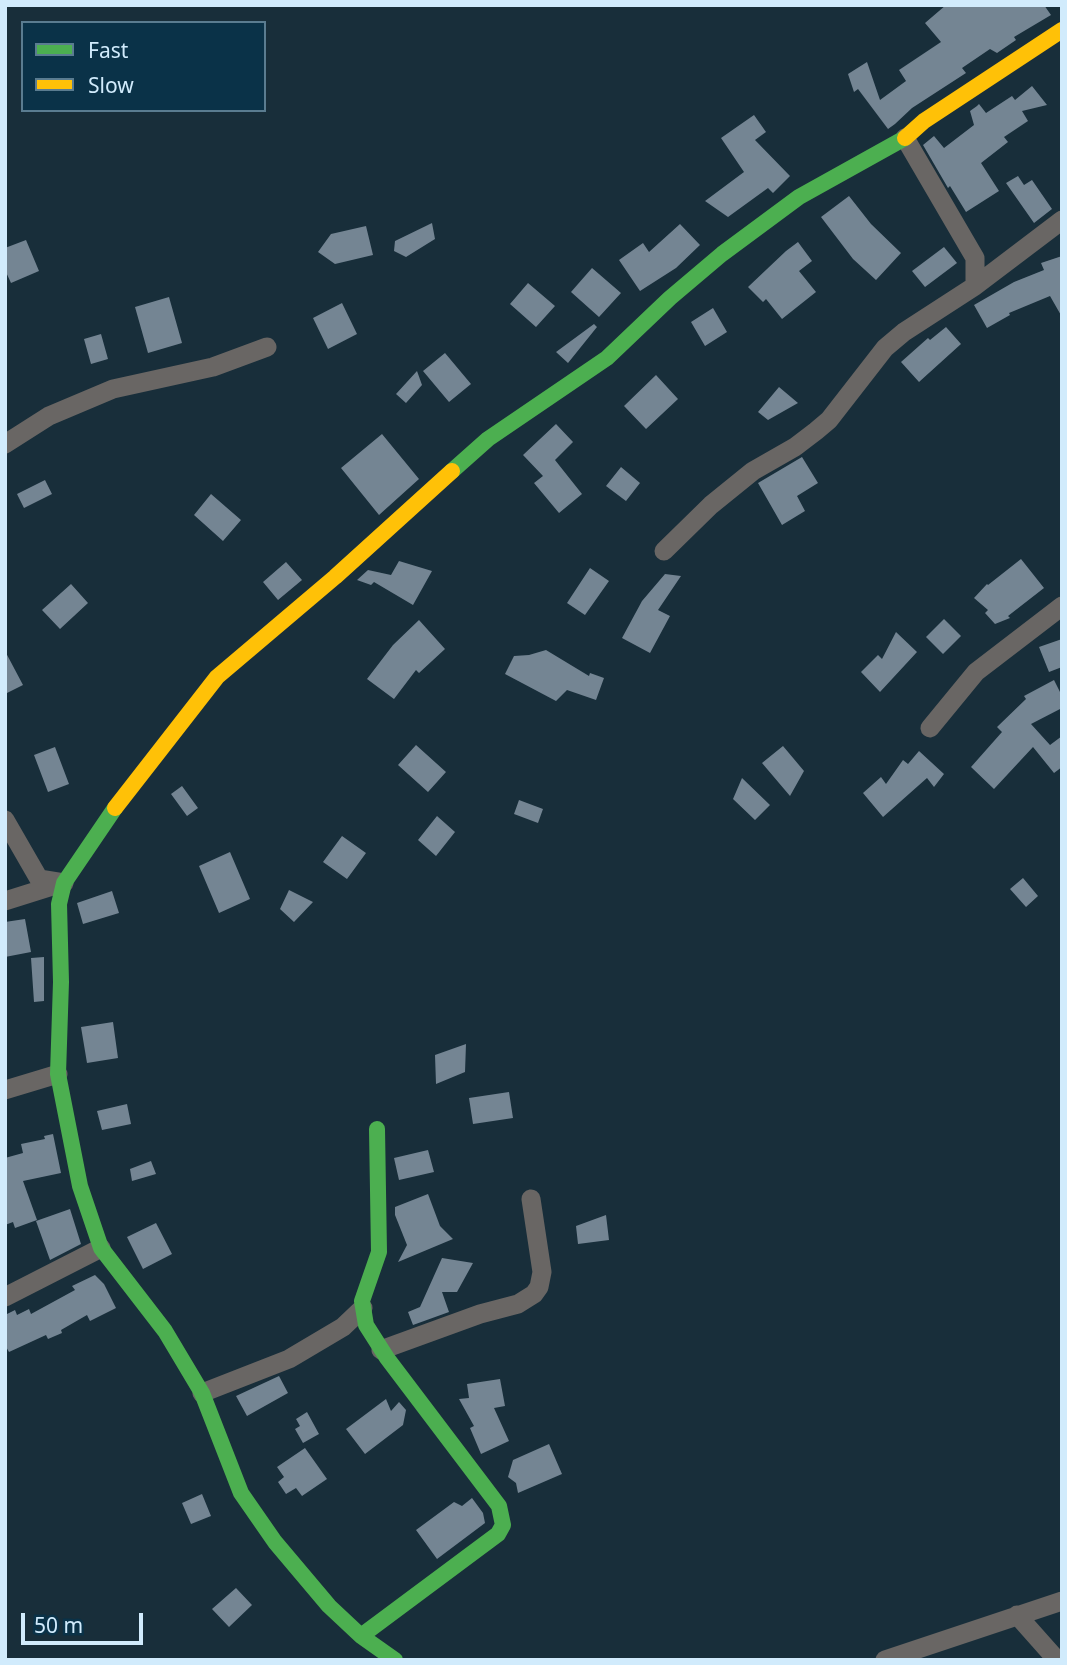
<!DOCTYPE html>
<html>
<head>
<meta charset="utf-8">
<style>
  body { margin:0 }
  #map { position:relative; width:1067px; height:1665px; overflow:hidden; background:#182e3a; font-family:"Noto Sans",sans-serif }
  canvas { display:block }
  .frame { position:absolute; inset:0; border:7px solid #d1ebfc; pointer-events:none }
  .legend { position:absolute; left:21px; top:21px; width:245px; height:91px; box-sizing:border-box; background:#0a3248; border:2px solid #5a7c90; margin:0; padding:9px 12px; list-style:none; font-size:21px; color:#d1ebfc }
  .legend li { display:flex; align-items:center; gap:14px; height:35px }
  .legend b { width:35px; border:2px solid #5a7c90 }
  .scale { position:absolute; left:21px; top:1613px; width:122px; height:32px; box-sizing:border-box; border:4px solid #d1ebfc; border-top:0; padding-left:9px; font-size:21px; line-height:24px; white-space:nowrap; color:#d1ebfc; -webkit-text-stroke:5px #0a3248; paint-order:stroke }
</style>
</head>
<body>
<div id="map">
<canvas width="1067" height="1665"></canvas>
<div class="frame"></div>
<ul class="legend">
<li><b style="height:9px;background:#4caf50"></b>Fast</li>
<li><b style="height:9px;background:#ffc107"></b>Slow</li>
</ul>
<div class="scale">50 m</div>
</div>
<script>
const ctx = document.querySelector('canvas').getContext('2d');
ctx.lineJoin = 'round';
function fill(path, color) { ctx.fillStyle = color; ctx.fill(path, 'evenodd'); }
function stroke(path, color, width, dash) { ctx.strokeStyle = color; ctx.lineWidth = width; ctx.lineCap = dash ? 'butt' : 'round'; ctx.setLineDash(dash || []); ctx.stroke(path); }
fill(new Path2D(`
  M946 5H1044L1051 15 1014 37 1016 40 997 53 990 49 962 68 966 73 912 108 895 124 888 129 858 89 854 92 848 74 867 62 880 100 906 81 899 70 941 42 925 23Z
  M1032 86 1047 105 1022 111 1028 121 1004 137 1008 142 981 163 999 191 966 212 950 186 948 188 923 145 934 136 944 148 974 125 970 111 977 106 979 104 986 113 1012 96 1015 100Z
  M754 115 766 132 755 140 790 176 773 193 768 188 728 217 705 201 744 172 721 138Z
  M1018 176 1024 185 1032 180 1052 209 1034 223 1006 183Z
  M849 196 871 224 901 253 876 280 853 259 821 217Z
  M432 223 435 239 406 257 394 251 395 241Z
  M680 224 700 245 676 268 640 291 619 260 643 243 649 252Z
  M366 226 373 255 335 264 318 252 331 234Z
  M26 240 39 271 11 283 5 270V248Z
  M798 242 812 261 799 271 816 292 782 319 766 299 763 302 748 287 786 251Z
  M944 247 957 263 925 287 912 271Z
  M1062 256V317L1050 296 1009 313 1010 315 987 328 974 305 1014 282 1044 270 1041 263Z
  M592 268 621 293 599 317 571 292Z
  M528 283 555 306 536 327 510 304Z
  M169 297 182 343 148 353 135 307Z
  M342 303 357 334 328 349 313 318Z
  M713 308 727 332 705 346 691 322Z
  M594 324 597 327 568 363 556 352Z
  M946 327 961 344 919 382 901 362 928 338 930 340Z
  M101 334 108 359 91 364 84 339Z
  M445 353 471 384 449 402 423 371Z
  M417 371 422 385 406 403 396 394Z
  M656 375 678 399 646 429 624 406Z
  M779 387 798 403 768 420 758 412Z
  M556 424 573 442 555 460 582 494 559 513 534 483 543 476 523 455Z
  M382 434 419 479 379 515 341 468Z
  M802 457 818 483 797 496 805 511 782 525 758 483Z
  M621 467 640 483 626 501 606 486Z
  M45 480 52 494 24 508 17 494Z
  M211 494 241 520 223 541 194 515Z
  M1021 559 1044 588 1008 616 1010 618 995 624 985 613 988 610 974 598 987 584 988 585Z
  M399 561 432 571 413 605 374 582 371 585 357 580 368 570 391 575Z
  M286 562 302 580 278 600 263 582Z
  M590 568 609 581 585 615 567 603Z
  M665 574 681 576 658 610 670 616 650 653 622 638 642 601Z
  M71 584 88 603 60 629 42 610Z
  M944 619 961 636 943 654 926 637Z
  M419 620 445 649 419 673 416 670 394 699 367 679 393 645Z
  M896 632 917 652 880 692 861 672 878 655 882 659Z
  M1062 639V667L1049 672 1039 647Z
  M546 650 589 676 590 673 604 678 596 700 567 690 556 701 505 674 514 656 529 655Z
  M5 651 23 685 5 694Z
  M1054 680 1062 696V708L1031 724 1050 745 1062 736V767L1054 773 1033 747 994 789 971 767 1002 732 997 727 1026 699 1024 696Z
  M416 745 446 772 428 792 398 765Z
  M783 746 804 771 790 796 762 763Z
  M55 747 69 784 48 792 34 755Z
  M919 751 944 774 934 787 927 778 883 817 863 793 881 777 886 784 903 760 908 764Z
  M742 778 770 805 755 820 733 799Z
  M182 786 198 808 187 816 171 794Z
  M519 800 543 809 538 823 514 814Z
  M437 816 455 832 436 856 418 840Z
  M342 836 366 853 347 879 323 862Z
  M230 852 250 899 219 913 199 866Z
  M1023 878 1038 896 1026 907 1010 889Z
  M289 890 313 902 294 922 280 909Z
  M112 891 119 913 83 924 77 903Z
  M25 919 31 952 5 957V922Z
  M44 957V1001L34 1002 31 958Z
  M113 1022 118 1058 87 1063 81 1027Z
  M466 1044 465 1072 436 1084 435 1055Z
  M509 1092 513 1118 473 1124 469 1098Z
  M127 1104 131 1124 102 1130 97 1111Z
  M53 1134 61 1173 23 1181 37 1220 15 1228 13 1222 5 1225V1158L23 1153 21 1144 45 1139 44 1136Z
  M428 1150 434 1172 399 1180 394 1158Z
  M151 1161 156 1174 132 1181 130 1169Z
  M428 1194 440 1226 453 1239 398 1262 407 1245 395 1215V1207Z
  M70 1209 81 1244 50 1260 36 1221Z
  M606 1215 609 1240 578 1244 576 1226Z
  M156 1223 172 1254 143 1269 127 1237Z
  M442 1258 473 1263 457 1292H442L449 1312 413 1325 408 1312 420 1307Z
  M95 1275 104 1284 116 1308 90 1321 87 1315 61 1330 62 1333 48 1339 46 1335 9 1352 5 1345V1315L15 1310 17 1315 29 1309 31 1314 75 1290 72 1286Z
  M279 1376 288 1393 247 1416 236 1396Z
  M500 1379 505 1406 494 1408 509 1441 481 1454 470 1428 474 1426 459 1399 469 1398 467 1384Z
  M386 1399 391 1411 399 1402 406 1410 403 1425 365 1454 346 1429Z
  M307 1412 319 1434 303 1443 295 1429 300 1426 296 1419Z
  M549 1444 562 1474 518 1493 516 1483 508 1477 513 1460Z
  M305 1448 327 1479 302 1496 296 1488 286 1494 278 1482 284 1477 277 1467Z
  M202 1494 211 1516 191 1524 182 1503Z
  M472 1498 483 1513 485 1523 437 1559 416 1530 454 1502 462 1506Z
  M236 1588 252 1605 229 1627 212 1609Z`), '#748593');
stroke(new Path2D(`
  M905 138 975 258V286
  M5 444 49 416 113 389 213 367 267 347
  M664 551 711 505 753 471 795 447 816 431 829 420 885 348 904 332 975 286 1062 220
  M930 728 976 672 1062 606
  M5 820 39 879 64 883
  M5 901 59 884
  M5 1090 58 1074
  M5 1297 101 1248
  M381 1350 480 1314 518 1304 534 1294 539 1287 542 1272 531 1199
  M202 1393 289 1359 343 1327 363 1308
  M1017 1615 1057 1660
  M885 1660 1062 1601`), '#696664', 19);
stroke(new Path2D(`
  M452 471 488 439 607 358 670 298 722 254 799 197 905 138
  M115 808 64 883 59 904 61 982 58 1074 80 1186 101 1248 165 1331 202 1393 241 1493 275 1542 329 1606 361 1636 395 1660
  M361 1636 498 1534 503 1525 499 1506 387 1358 366 1325 362 1301 379 1252 377 1129`), '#4caf50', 16);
stroke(new Path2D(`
  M905 138 924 121 1062 30
  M115 808 217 677 335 577 452 471`), '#ffc107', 16);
</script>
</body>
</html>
